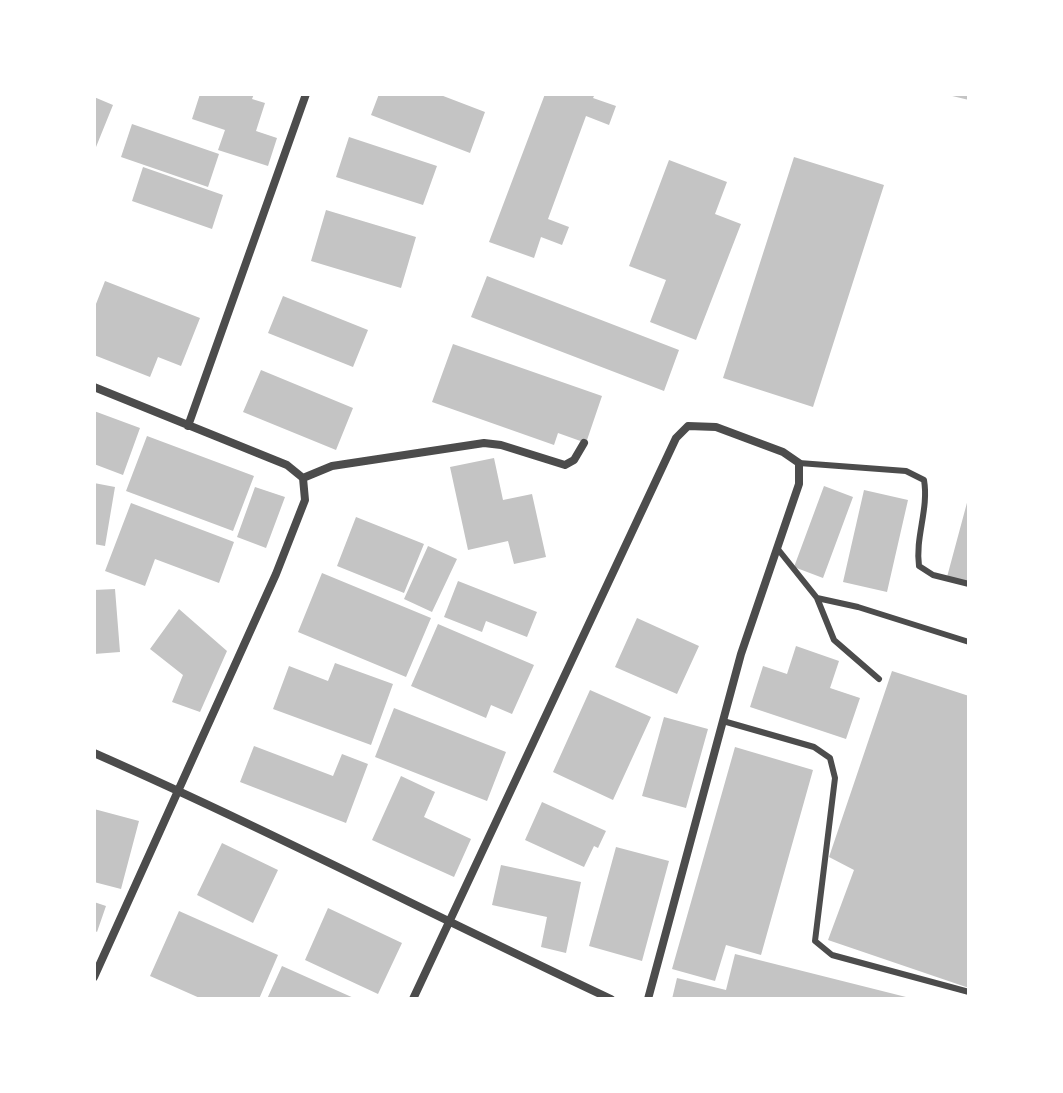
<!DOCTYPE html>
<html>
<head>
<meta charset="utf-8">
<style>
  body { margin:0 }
  #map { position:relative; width:1063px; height:1093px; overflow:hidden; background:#fff; font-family:"Fira Sans Condensed",sans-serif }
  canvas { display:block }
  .frame { position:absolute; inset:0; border:96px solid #fff; pointer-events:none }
</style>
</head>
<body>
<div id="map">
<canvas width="1063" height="1093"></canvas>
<div class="frame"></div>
</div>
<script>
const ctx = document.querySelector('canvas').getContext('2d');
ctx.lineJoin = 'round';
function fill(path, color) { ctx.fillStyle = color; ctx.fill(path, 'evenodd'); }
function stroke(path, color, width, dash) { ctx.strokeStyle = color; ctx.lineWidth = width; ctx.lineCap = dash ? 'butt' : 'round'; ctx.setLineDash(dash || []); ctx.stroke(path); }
fill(new Path2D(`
  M200 94H254L252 99 265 103 256 131 277 138 268 166 218 150 225 130 192 119Z
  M379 94H438L485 112 470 153 371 115Z
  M545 94H595L593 98 616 106 609 125 586 116 548 219 569 227 562 245 541 237 534 258 489 242Z
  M948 94H969V100L948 95Z
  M94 97 113 105 94 152Z
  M132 124 219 154 208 187 121 157Z
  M349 137 437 166 423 205 336 177Z
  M794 157 884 185 813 407 723 378Z
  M669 160 727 182 715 214 741 224 696 340 650 322 666 280 629 266Z
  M143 167 223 195 212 229 132 201Z
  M326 210 416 237 401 288 311 261Z
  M487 276 679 350 664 391 471 317Z
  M105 281 200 318 181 366 158 357 150 377 94 355V309Z
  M283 296 368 330 353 367 268 333Z
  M453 344 602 396 586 443 558 433 554 445 432 402Z
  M261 370 353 408 336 450 243 412Z
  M94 411 140 428 123 475 94 464Z
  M147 436 254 476 233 531 126 491Z
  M494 458 503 500 532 494 546 557 514 564 508 541 468 550 450 467Z
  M94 483 115 487 105 546 94 544Z
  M824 486 853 497 823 578 794 567Z
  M255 487 285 497 266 548 237 537Z
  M864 490 908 500 887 592 843 582Z
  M968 499H969V583L947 577Z
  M131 503 234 542 219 583 155 559 145 586 105 571Z
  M356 517 424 544 404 593 337 566Z
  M428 546 457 559 432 612 404 599Z
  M322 573 431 618 406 677 298 632Z
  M458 581 537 612 527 637 486 621 482 632 444 617Z
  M115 589 120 652 94 654V590Z
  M179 609 227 651 200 712 172 702 183 675 150 649Z
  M637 618 699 646 677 694 615 667Z
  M438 624 534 665 512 714 491 705 486 718 411 686Z
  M796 646 839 661 830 688 860 698 846 739 750 707 763 666 787 674Z
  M335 663 393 684 371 745 273 709 289 666 328 681Z
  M892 671 969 696V988L828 940 854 870 829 857Z
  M590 690 651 717 613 800 553 772Z
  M394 708 506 752 487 801 375 757Z
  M664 717 708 729 686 808 642 796Z
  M254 746 333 776 342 754 368 764 346 823 240 782Z
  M735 747 813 770 761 955 726 945 715 981 672 969Z
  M401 776 435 792 424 817 471 839 454 877 372 840Z
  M542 802 606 831 598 848 594 846 584 867 525 840Z
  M94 809 139 821 121 889 94 882Z
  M222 843 278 870 253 923 197 895Z
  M616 847 669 861 642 961 589 946Z
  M501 865 581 882 566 953 541 947 547 917 492 905Z
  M94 902 106 906 97 932 94 930Z
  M328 908 402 943 378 994 305 960Z
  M179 911 278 955 259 999H202L150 976Z
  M735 954 910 998V999H672L677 978 726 990Z
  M282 966 356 999H267Z`), '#c4c4c4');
stroke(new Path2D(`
  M799 463 906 471 924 480C929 509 915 537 919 566L933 575 969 584
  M777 548 817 598 834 640 879 679
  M817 598 858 607 969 642
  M723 721 814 747 830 758 835 778 815 941 832 955 969 992`), '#4c4c4c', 6);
stroke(new Path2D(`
  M94 387 287 465 303 478 305 500 276 574 94 977
  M188 426 306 94
  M303 478 332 466 484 443 501 445 565 465 574 460 584 443
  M94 753C269 830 438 918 611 999
  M413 999 676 438 688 426 716 427 783 452 799 463V484L741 654 648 999`), '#4c4c4c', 8);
</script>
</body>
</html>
